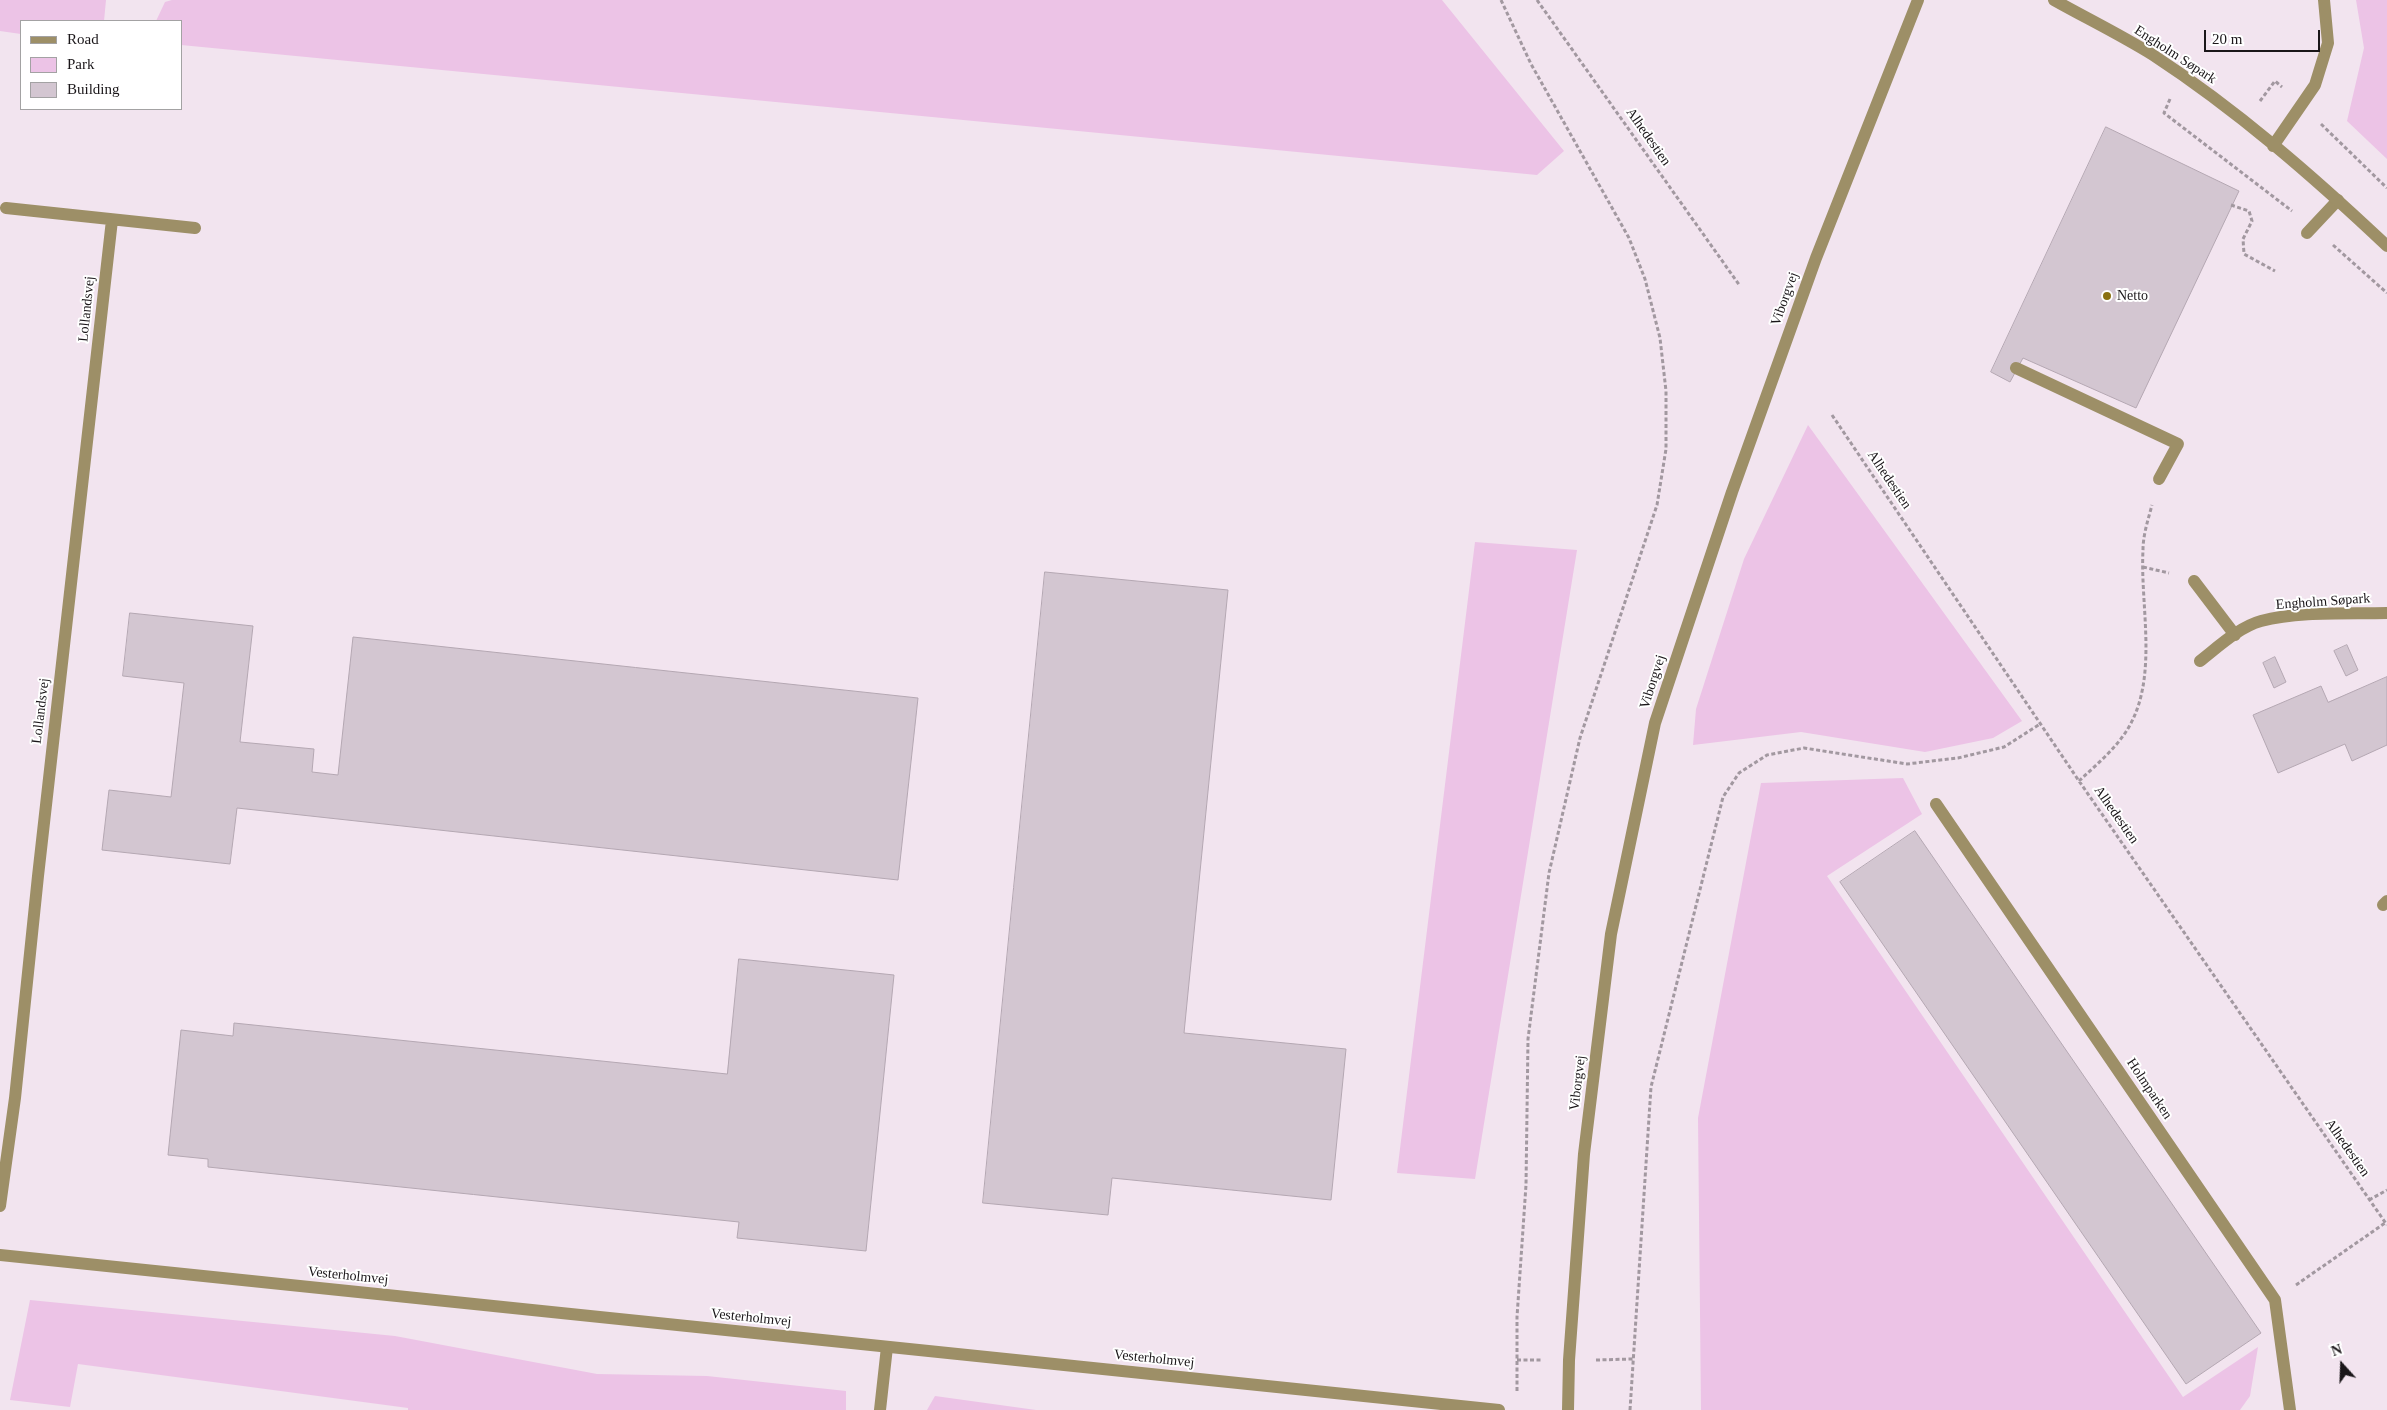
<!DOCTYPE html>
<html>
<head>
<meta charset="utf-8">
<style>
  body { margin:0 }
  #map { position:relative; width:2387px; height:1410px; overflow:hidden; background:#f2e4ef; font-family:"Times New Roman",serif }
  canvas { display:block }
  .legend { position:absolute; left:20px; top:20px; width:162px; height:90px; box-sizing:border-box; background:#fff; border:1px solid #a3a2a3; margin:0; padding:6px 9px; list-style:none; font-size:15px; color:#1a1619 }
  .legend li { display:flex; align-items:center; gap:10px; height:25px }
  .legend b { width:25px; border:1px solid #a3a2a3 }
  .north { position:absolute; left:2317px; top:1340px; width:50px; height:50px; -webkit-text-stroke:4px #fff; paint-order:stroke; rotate:340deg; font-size:14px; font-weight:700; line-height:20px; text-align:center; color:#1a1619 }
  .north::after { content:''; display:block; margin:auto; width:18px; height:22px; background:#1a1619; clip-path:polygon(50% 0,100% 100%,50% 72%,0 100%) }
  .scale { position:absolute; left:2204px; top:30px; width:116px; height:22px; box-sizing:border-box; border:2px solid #1a1619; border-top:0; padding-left:6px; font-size:15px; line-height:18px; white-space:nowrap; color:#1a1619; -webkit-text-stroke:4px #fff; paint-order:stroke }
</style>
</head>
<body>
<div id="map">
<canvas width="2387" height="1410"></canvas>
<ul class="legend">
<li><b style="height:6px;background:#9d8f67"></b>Road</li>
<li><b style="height:14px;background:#ecc3e6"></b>Park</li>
<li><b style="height:14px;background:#d3c6d1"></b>Building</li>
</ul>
<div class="north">N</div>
<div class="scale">20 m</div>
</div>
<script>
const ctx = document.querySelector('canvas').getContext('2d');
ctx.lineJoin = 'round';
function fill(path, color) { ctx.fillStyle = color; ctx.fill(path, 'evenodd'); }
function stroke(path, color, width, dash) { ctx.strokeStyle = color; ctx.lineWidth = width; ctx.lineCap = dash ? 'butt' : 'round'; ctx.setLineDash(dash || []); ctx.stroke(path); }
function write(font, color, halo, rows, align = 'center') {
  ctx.font = font + ' "Times New Roman",serif'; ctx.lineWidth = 4; ctx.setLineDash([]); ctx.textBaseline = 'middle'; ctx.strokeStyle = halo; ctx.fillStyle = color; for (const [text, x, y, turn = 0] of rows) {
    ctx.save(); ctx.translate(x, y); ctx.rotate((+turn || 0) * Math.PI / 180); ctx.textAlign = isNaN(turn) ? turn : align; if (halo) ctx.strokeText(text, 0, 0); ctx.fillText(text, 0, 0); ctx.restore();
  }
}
fill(new Path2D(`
  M0 0H106L104 21H21V34L0 31Z
  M172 0H1442L1564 151 1537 175 181 45V21H156L165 2Z
  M2356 0H2387V159L2347 121 2364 48Z
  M1808 425 2022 721 1993 738 1925 752 1801 732 1693 745 1696 709 1744 559Z
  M1475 542 1577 550 1475 1179 1397 1173Z
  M1903 778 1922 814 1827 876 2183 1397 2258 1347 2250 1396 2240 1410H1701L1698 1118 1761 783Z
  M30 1300 395 1336 597 1374 707 1376 846 1391V1410H408V1408L78 1364 70 1407 10 1400Z
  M935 1396 1036 1410H927Z`), '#ecc3e6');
const building = new Path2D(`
  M2106 127 2239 191 2136 408 2023 358 2010 382 1991 372Z
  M1045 572 1228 590 1184 1033 1346 1049 1331 1200 1112 1178 1108 1215 983 1203Z
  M130 613 253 626 240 742 314 749 312 772 338 775 353 637 918 698 898 880 237 808 230 864 102 850 109 790 171 797 184 683 123 676Z
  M2347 645 2358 670 2346 676 2334 651Z
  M2275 657 2286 682 2274 688 2263 663Z
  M2387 677V745L2352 761 2345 744 2278 773 2253 715 2321 686 2328 702Z
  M1915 831 2261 1333 2186 1384 1840 882Z
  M739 959 894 975 866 1251 737 1238 739 1222 208 1167V1159L168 1155 181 1030 233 1036 234 1023 727 1074Z`);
fill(building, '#d3c6d1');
stroke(building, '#b4a7b2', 1);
stroke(new Path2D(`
  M1501 0 1531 64 1629 238 1645 279 1660 338 1666 391V449L1657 505 1580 738 1549 873 1528 1039 1526 1185 1517 1317V1391
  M1537 0 1740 286
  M2170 99 2164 113 2292 211
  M2260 101 2275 81 2282 87
  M2321 124 2387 188
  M2231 205 2249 211 2252 221 2243 239 2244 254 2275 271
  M2333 245 2387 293
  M1832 415 2079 781 2387 1225
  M2143 567 2169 573
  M2079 781C2097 764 2118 747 2130 725 2158 674 2140 605 2143 550 2143 535 2148 520 2152 505
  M2369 1200 2387 1190
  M2296 1285 2385 1223
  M1517 1360H1542
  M1596 1360 1633 1359
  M1630 1410 1651 1087 1723 797 1739 773 1767 755 1804 748 1907 764 1958 758 2004 747 2040 724`), '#a298a0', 3, [4, 2.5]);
stroke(new Path2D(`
  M2307 233 2338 200
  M2016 368 2178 444 2159 479`), '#9d8f67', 12);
stroke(new Path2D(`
  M2054 0C2086 18 2121 35 2153 55 2237 110 2314 177 2387 246
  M2273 146 2315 85 2328 43 2324 0
  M6 208 195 228
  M2194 581 2235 635
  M2200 661C2218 647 2239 627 2261 621 2299 611 2347 614 2387 613
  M1936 804 2275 1300 2290 1410
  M2383 905 2387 901
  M0 1206 15 1098 38 876 112 220
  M880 1410 887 1347`), '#9d8f67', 12);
stroke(new Path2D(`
  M0 1255 1499 1410
  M1568 1410 1569 1360 1584 1154 1611 934 1655 723 1732 492 1816 258 1918 0`), '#9d8f67', 12);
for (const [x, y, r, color] of [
  [2107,296,5,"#8a7011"]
]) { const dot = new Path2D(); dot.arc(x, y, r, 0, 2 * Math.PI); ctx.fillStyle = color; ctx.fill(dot); stroke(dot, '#fff', 2); }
write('14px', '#1a1619', '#fff', [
  ["Engholm Søpark",2175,55,33],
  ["Alhedestien",1648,137,55],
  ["Viborgvej",1785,299,-70],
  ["Lollandsvej",87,309,-84],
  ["Alhedestien",1889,480,56],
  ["Engholm Søpark",2323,602,-4],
  ["Viborgvej",1653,682,-72],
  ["Lollandsvej",41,711,-83],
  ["Alhedestien",2116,815,55],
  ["Viborgvej",1578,1083,-83],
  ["Holmparken",2149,1089,56],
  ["Alhedestien",2347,1148,55],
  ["Vesterholmvej",348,1276,6],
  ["Vesterholmvej",751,1318,6],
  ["Vesterholmvej",1154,1359,6]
]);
write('14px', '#1a1619', '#fff', [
  ["Netto",2117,296]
], 'left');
</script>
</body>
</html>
